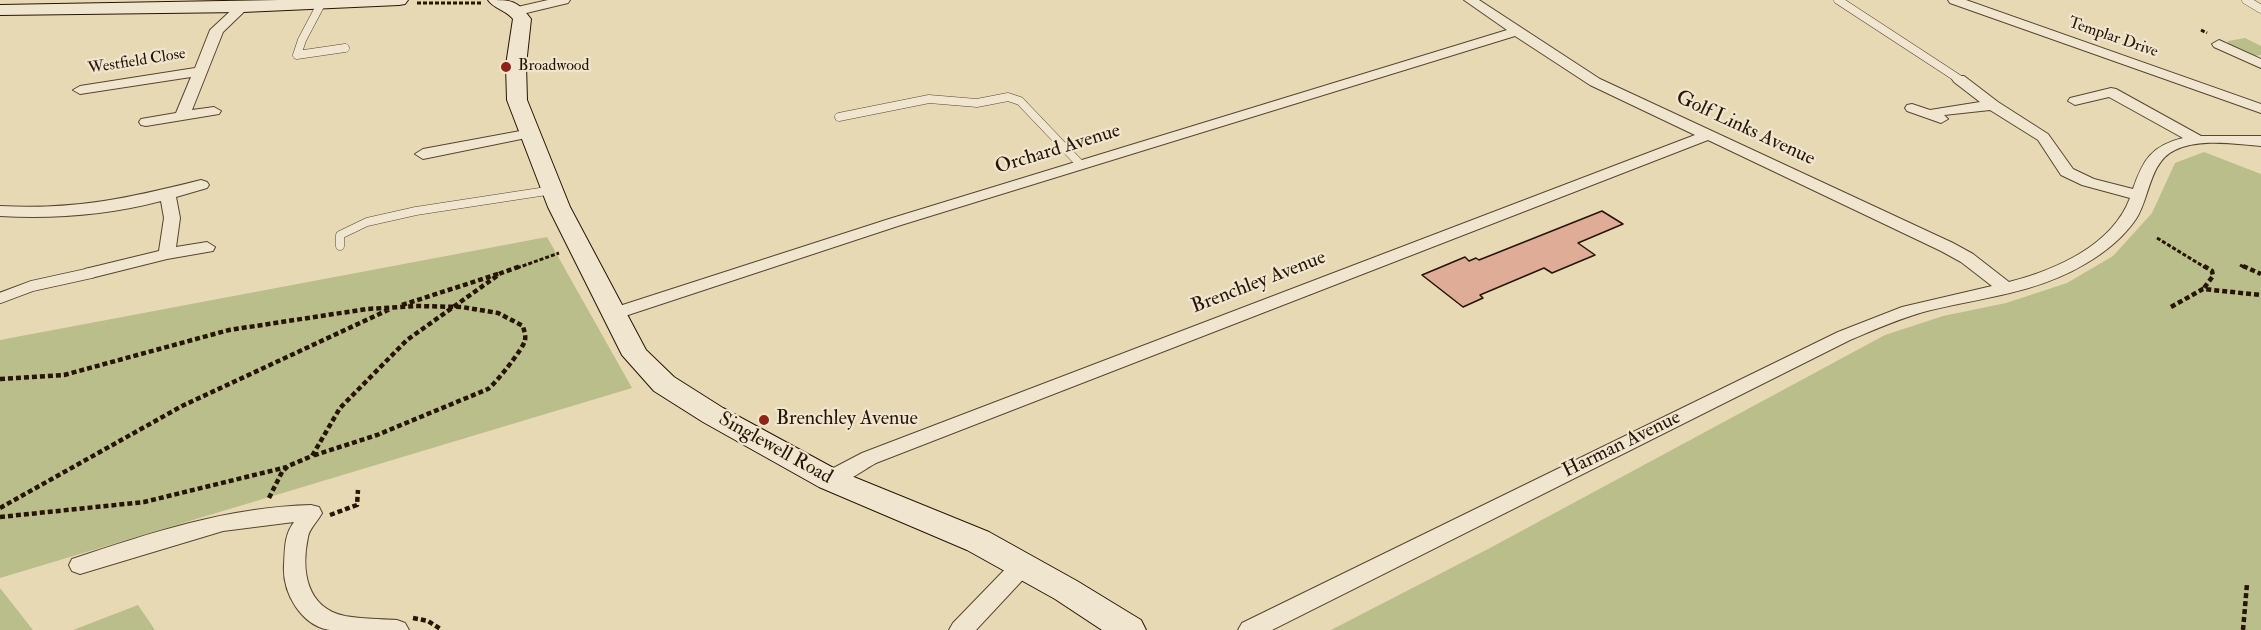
<!DOCTYPE html>
<html>
<head>
<meta charset="utf-8">
<style>
  body { margin:0 }
  canvas { display:block; background:#e8d9b5 }
</style>
</head>
<body>
<canvas width="2261" height="630"></canvas>
<script>
const ctx = document.querySelector('canvas').getContext('2d');
ctx.lineJoin = 'round';
function fill(path, color) { ctx.fillStyle = color; ctx.fill(path, 'evenodd'); }
function stroke(path, color, width, dash) { ctx.strokeStyle = color; ctx.lineWidth = width; ctx.lineCap = dash ? 'butt' : 'round'; ctx.setLineDash(dash || []); ctx.stroke(path); }
function write(font, color, halo, rows, align = 'center') {
  ctx.font = font + ' "IM FELL Double Pica",serif'; ctx.lineWidth = 4.5; ctx.setLineDash([]); ctx.textBaseline = 'middle'; ctx.strokeStyle = halo; ctx.fillStyle = color; for (const [text, x, y, turn = 0] of rows) {
    ctx.save(); ctx.translate(x, y); ctx.rotate((+turn || 0) * Math.PI / 180); ctx.textAlign = isNaN(turn) ? turn : align; if (halo) ctx.strokeText(text, 0, 0); ctx.fillText(text, 0, 0); ctx.restore();
  }
}
fill(new Path2D(`
  M2245 38 2261 46V55L2254 56 2228 45V41Z
  M2204 152 2261 174V630H1331L1488 549 1885 335 1943 316 2006 303 2067 283 2113 256 2152 213 2175 163Z
  M547 237 632 388 0 578V340Z
  M0 588 33 630H0Z
  M138 605 155 630H73Z`), '#babe8a');
const building = new Path2D(`
  M1602 211 1623 224 1578 243 1595 255 1552 273 1544 268 1480 295 1483 298 1463 307 1422 275 1465 257 1469 261 1476 258 1479 260Z`);
fill(building, '#dfac98');
stroke(building, '#271504', 1.5);
const laneFar1 = new Path2D(`
  M1838 0 1959 79
  M2246 0 2261 9
  M321 4 302 40 297 55 345 48
  M839 117 929 99 977 103 1008 97 1020 101 1081 165
  M340 246V235L367 222 416 211 553 190`);
const lane = new Path2D(`
  M0 298 32 286 91 273`);
const street = new Path2D(`
  M548 0H570L568 3 518 15 512 11 513 8Z
  M1464 0H1479L1600 79 1953 243 1973 254 2009 282C2055 270 2112 246 2130 198L2082 185 2061 175 2038 140 1990 110 1944 115 1948 119 1941 123 1907 111 1905 108 1907 105 1912 104 1930 110 1980 102 1954 82 1952 79 1954 76H1964L1998 102 2048 134 2073 169 2094 179 2133 189C2143 160 2151 146 2183 138L2109 97 2075 105 2068 101 2070 98 2111 88 2116 89 2201 136H2261V146C2235 144 2200 138 2175 150 2149 162 2150 198 2136 219 2123 238 2104 253 2085 264 2037 293 1980 298 1927 311 1901 318 1876 329 1850 340L1272 630H1238L1242 623 1838 332 1902 307 1992 286 1961 262 1941 251 1708 140 876 463C861 471 839 490 822 484L819 479 822 474 862 453 1695 135 1590 85 1515 36 901 225 619 318H607L604 314 607 310 889 219 1507 30Z
  M1948 0H1966L2261 104V113L1950 3Z
  M243 3 249 7 223 32 192 110 214 107 221 111 219 114 146 126 141 125 139 122 141 119 176 113 191 77 80 94 73 90 80 86 195 68 210 30 238 4Z
  M2219 40 2261 59V68L2214 47 2212 44Z
  M531 129 536 130 538 133 536 136 423 159 415 154 423 149Z
  M201 180 207 182 209 185 207 188 176 197 180 218 176 247 207 242 215 247 213 251 167 259 91 278 85 277 82 273 85 269 159 251 164 218 161 201C108 215 54 219 0 216V206C76 210 129 198 201 180Z
  M311 505 319 507 322 513C318 521 309 529 308 537 301 570 306 608 345 616 362 619 380 619 397 620L405 623 409 630C383 630 355 630 330 630 301 626 282 592 284 565 285 549 284 535 294 522L223 531 80 574 72 571 69 565 72 559C150 533 228 507 311 505Z
  M1023 556 1031 559 1034 565 1031 571 976 630H949L953 623 1015 559Z`);
const secondary = new Path2D(`
  M279 0H408L405 4 399 5 243 12 0 15V5Z
  M488 0C512 0 517 0 531 19L526 65 527 100 570 207 646 350 674 377 723 408 839 471 989 532 1077 581 1141 620 1146 630H1102L1055 599 967 550 819 487 703 422 654 391 622 355 548 207 507 100 506 65 513 19C506 10 494 9 488 0Z`);
stroke(laneFar1, '#574630', 9);
stroke(lane, '#574630', 12);
stroke(street, '#574630', 2);
stroke(secondary, '#271504', 2);
stroke(new Path2D(`
  M417 3H481
  M2201 30 2207 33
  M2157 238 2206 268
  M2240 265 2246 268
  M517 268 559 253`), '#271504', 3, [4, 2]);
stroke(new Path2D(`
  M2204 266 2212 271 2213 276 2204 288
  M2243 266 2261 274
  M402 305 501 273
  M2171 307 2203 289 2261 295
  M0 379 64 375 229 330 367 309 416 306 462 307 498 313 523 326C524 331 526 335 525 340 524 348 495 384 488 389L377 435 312 456
  M269 498 282 472 288 466 312 456 340 408 407 340 501 273 521 266
  M0 508 182 406 390 309
  M330 515 357 505 358 490
  M0 517 144 502 287 467
  M413 618 428 621 442 630
  M2243 630 2247 584`), '#271504', 4.5, [5, 3]);
stroke(laneFar1, '#f0e6cf', 8);
stroke(lane, '#f0e6cf', 10);
fill(street, '#f0e6cf');
fill(secondary, '#f0e6cf');
for (const [x, y, r, color] of [
  [506,67,6,"#8f2418"],
  [764,420,6,"#8f2418"]
]) { const dot = new Path2D(); dot.arc(x, y, r, 0, 2 * Math.PI); ctx.fillStyle = color; ctx.fill(dot); stroke(dot, '#f0e6cf', 2); }
write('16px', '#271504', '#f0e6cf', [
  ["Templar Drive",2113,38,19],
  ["Westfield Close",137,62,-9]
]);
write('16px', '#271504', '#f0e6cf', [
  ["Broadwood",518,67]
], 'left');
write('20px', '#271504', '#f0e6cf', [
  ["Golf Links Avenue",1745,129,25],
  ["Orchard Avenue",1058,150,-17],
  ["Brenchley Avenue",1259,283,-21],
  ["Harman Avenue",1622,445,-26],
  ["Singlewell Road",775,449,29]
]);
write('20px', '#271504', '#f0e6cf', [
  ["Brenchley Avenue",776,420]
], 'left');
</script>
</body>
</html>
